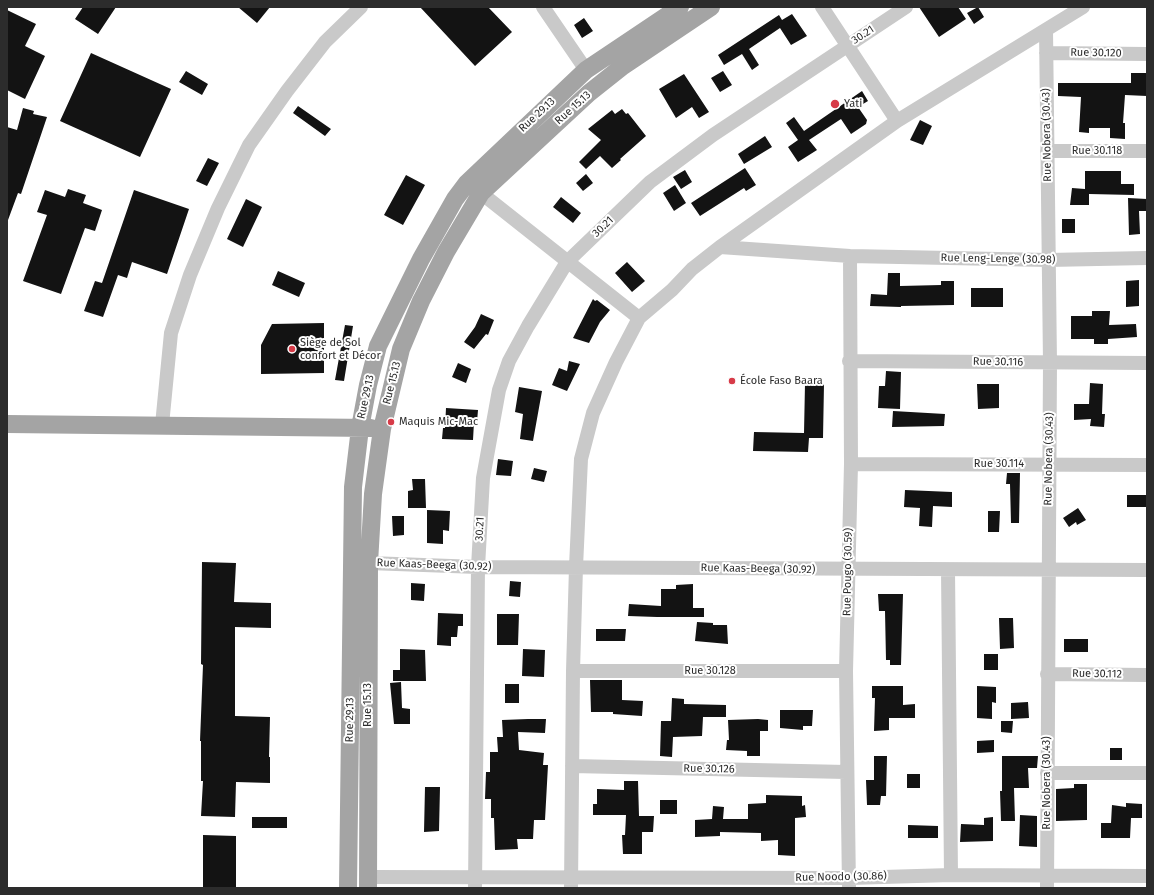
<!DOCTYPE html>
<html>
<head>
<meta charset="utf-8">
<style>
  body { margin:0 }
  #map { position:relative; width:1154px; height:895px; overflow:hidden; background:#fff; font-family:"Fira Sans",sans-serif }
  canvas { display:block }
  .frame { position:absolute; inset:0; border:8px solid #2c2c2c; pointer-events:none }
</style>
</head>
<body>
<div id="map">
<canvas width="1154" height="895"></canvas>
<div class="frame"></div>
</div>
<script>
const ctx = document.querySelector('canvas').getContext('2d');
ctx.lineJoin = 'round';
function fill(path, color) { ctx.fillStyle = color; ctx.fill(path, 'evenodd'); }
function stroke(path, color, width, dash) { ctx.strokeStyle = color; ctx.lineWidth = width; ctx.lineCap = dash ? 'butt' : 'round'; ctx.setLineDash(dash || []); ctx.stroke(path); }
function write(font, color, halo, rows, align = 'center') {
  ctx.font = font + ' "Fira Sans",sans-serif'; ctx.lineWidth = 4; ctx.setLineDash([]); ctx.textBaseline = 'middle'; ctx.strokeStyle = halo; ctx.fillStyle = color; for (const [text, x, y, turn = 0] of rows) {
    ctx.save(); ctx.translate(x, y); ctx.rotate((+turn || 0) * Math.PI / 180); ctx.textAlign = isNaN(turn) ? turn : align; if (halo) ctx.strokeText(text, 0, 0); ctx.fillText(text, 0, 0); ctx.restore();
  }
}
fill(new Path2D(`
  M83 7H116L98 34 75 19Z
  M238 7H270L257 23Z
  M420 7H488L512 32 475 66Z
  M919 7H958L966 19 939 37Z
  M978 7 984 17 974 24 967 13Z
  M7 10 36 24 25 46 45 56 25 99 7 90Z
  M792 14 807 36 791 45 780 28 749 49 759 65 752 70 742 54 724 65 718 55 779 15 782 20Z
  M584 18 593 31 582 38 574 25Z
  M91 53 171 89 140 157 60 121Z
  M186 71 208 84 202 95 179 82Z
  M723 71 732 85 720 92 711 78Z
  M1131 73H1147V96L1125 95 1123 123H1125V139L1110 138V128H1089V133L1079 132 1081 97 1058 96V83H1131Z
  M684 74 709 112 699 118 692 107 676 118 659 89Z
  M862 91 868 101 858 107 867 120 866 124 851 134 841 119 809 140 817 150 798 162 788 147 798 140 786 123 794 117 804 131Z
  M298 106 331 129 325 136 293 113Z
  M23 108 34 111 33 114 47 117 21 194 18 193 8 220 7 127 17 130Z
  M622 109 626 114 628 113 646 136 620 159 621 160 612 168 600 156 586 169 579 162 601 140 588 129 612 110 615 114Z
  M920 120 932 126 923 145 910 140Z
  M765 136 772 147 744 164 738 154Z
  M208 158 219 163 207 186 196 181Z
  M745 168 756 185 746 191 744 188 700 216 691 203Z
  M685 170 692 182 681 189 673 177Z
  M1085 171H1121V184H1134V195L1089 194V205H1070L1072 188 1085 189Z
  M586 174 593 183 583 191 576 183Z
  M406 175 425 185 403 225 384 215Z
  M675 185 686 203 674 211 663 193Z
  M68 189 86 195 83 203 102 210 95 231 85 228 61 294 23 281 47 215 37 212 45 190 65 197Z
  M134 190 189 209 167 274 132 262 127 278 118 275 103 317 84 311 95 281 102 283Z
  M561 197 581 213 573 223 553 207Z
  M1128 198 1147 199V211H1139L1140 234 1129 235Z
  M246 199 262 207 243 247 227 239Z
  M1062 219H1075V233H1062Z
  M627 262 645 281 632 292 615 273Z
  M278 271 305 283 299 297 272 285Z
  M888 273H900V286L941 285V281H954V305L901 306V307L870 306 871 294 887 295Z
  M1139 280V306L1126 307V281Z
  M971 288H1003V307H971Z
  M593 299 595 301 597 300 610 310 600 322 589 343 573 338Z
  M1092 311H1110L1109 325 1136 324 1137 337 1108 339V344H1094V339H1071V316H1092Z
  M481 314 494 320 488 335 486 334 474 349 464 342 475 327Z
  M324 323V373L261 374V345L272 324Z
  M345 325 353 326 344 381 335 380Z
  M569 361 580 364 567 391 552 385 559 368 567 371Z
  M458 363 471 369 466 383 452 377Z
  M886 371 901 372 900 409 878 408 879 386H885Z
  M1090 383 1103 384 1102 414H1105L1104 427 1090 426 1091 419 1074 420V404H1089Z
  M805 384H824L823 438H809L808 452 753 451 754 432 804 433Z
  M977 384H999V408L978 409Z
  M519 387 542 391 533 441 520 439 523 414 515 412Z
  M446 408 478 410 477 422H474L473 440 442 439 443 428H445Z
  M893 411 945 414 944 426 892 427Z
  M498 459 513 461 511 476 496 475Z
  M534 468 547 471 544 482 531 479Z
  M1007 473H1020L1019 523H1011L1010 484H1006Z
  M412 479H425L426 508H408V491L413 490Z
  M905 490 952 492V507L933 506 932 527 919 526 920 508 904 507Z
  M1127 495H1147V507H1127Z
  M1078 508 1086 520 1077 525 1076 522 1069 527 1063 518Z
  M427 510 450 511 449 531 443 530V544L427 543Z
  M988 511H1000L999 532H988Z
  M392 516H404V535L393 536Z
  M202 562 236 563 234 602 271 603V628L235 627V716L270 717 269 757H270V783L236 782 235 817 201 816 203 781H201V741H200L203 665 201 664Z
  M510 581 521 582 520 597 509 596Z
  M411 583 425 584 424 601 411 600Z
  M693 584V608H704V617H657L628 616 629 604 661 606V589H676V585Z
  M878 594H903L901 665H890V660H886L885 611H879Z
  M438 613 463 614V626H458L457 637H451V646L437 645Z
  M497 614H519L518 645H497Z
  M999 618H1013L1014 648 1000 649Z
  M697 622 713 623V625H727L728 644 695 641Z
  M596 629H626L625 641H596Z
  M1064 639H1088V652H1064Z
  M400 649 425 650 426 681H393V670H400Z
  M523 649 545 650 544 677 522 676Z
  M984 654H998V670H984Z
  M590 680H622V700L643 701 642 716 613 714V712H591Z
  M401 682 402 708 410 709V724H394L390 683Z
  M505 684H519V703H505Z
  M872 686H903V705L915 704V718H889V730L874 731 875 698H872Z
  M977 686 996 687V703L992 702V719L977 718Z
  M672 698 684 699V704L726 705V717H703L702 736 673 737 672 757 660 756 661 721H671Z
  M1028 702 1029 718 1011 719V703Z
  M780 710H813L812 726H803V730L780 728Z
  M528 719H546L545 733 518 732 519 750 544 753 543 765H548L545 820H534L533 839H517L518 849 495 850 494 818H491V799H485L486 772H490V752H498L497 737H503L502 720Z
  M758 719 768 720V731H760V756H747V751L726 750 727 740H729L728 720Z
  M1001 721H1013L1012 733 1001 732Z
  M994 740V752L977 753V741Z
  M1110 748H1122V760H1110Z
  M874 756H887L886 796H881L880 805H867L866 780H874Z
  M1002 756H1038L1037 768H1028L1029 788H1014L1015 821H1001L1000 791H1002Z
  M907 774H920V788H907Z
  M624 781H638L639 816H654L653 832H642V854H623L622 835H625L626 815H593V804H597V789L624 790Z
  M1074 784H1087V820L1056 821V789L1074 788Z
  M425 787H440L439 831 424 832Z
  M766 795 802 796V806L805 805 806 817 795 818V856L778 855V840L761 841V833L720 832V836L695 837V820L712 819 713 806 724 807 723 819H748V804L766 803Z
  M660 800H677V814H660Z
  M1126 803 1142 804V818H1131L1130 838H1101V823H1111L1112 805 1126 807Z
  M1020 815 1037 816V847L1019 846Z
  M252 817H287V828H252Z
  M993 817V841L960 842 961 824 984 825V818Z
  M908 825 938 826V838H908Z
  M203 835 236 836V888H203Z`), '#131313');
stroke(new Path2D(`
  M543 7 586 70
  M822 7 897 121
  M1046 30 1050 363 1047 888
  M1046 53 1147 54
  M1047 151H1147
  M481 193 639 318
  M720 247 850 256 1048 260 1147 258
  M849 361 1147 363
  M162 425 171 333 190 275 218 208 249 145 287 91 325 42 361 7
  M851 464 1147 465
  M369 563 478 567 1147 570
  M948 570 951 875
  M573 671H846
  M1047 674 1147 675
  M572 766 846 772
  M1047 773H1147
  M368 877 849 878 951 875 1147 876
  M475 888 478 567 483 478 499 390 509 361 528 326 567 262 650 182 713 135 906 7
  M571 888 573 671 576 567 581 459 593 413 616 362 639 318 672 290 692 269 720 247 897 121 1083 7
  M849 888 846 671 851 464 850 256`), '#c9c9c9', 14);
stroke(new Path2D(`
  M7 424 371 428
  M348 888 353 487 360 428 368 385 378 346 421 259 455 199 467 183 586 70 680 7
  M368 888 369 563 373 494 382 429 401 349 421 301 446 252 481 193 589 93 623 66 711 7`), '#a4a4a4', 18);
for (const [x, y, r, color] of [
  [835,104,5,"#d73b48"],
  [292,349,4,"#d73b48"],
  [732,381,4,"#d73b48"],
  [391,422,4,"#d73b48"]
]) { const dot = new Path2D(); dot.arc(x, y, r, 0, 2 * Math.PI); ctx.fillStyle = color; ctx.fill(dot); stroke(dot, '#fff', 1.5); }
write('11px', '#2c2c2c', '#fff', [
  ["30.21",863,35,-33],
  ["Rue 30.120",1096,53,1],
  ["Rue 15.13",573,108,-42],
  ["Rue 29.13",537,115,-43],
  ["Rue Nobera (30.43)",1047,135,-91],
  ["Rue 30.118",1097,151],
  ["30.21",603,227,-44],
  ["Rue Leng-Lenge (30.98)",998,259,1],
  ["Rue 30.116",998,362,1],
  ["Rue 15.13",392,383,-76],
  ["Rue 29.13",366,397,-78],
  ["Rue Nobera (30.43)",1049,459,-89],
  ["Rue 30.114",999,464],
  ["30.21",480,529,-87],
  ["Rue Kaas-Beega (30.92)",434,565,2],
  ["Rue Kaas-Beega (30.92)",758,569,1],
  ["Rue Pougo (30.59)",848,572,-89],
  ["Rue 30.128",710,671],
  ["Rue 30.112",1097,674,1],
  ["Rue 15.13",368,705,-90],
  ["Rue 29.13",350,720,-89],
  ["Rue 30.126",709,769,1],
  ["Rue Nobera (30.43)",1047,783,-90],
  ["Rue Noodo (30.86)",841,877,-1]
]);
write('11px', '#2c2c2c', '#fff', [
  ["Yati",844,104],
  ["Siège de Sol",300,343],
  ["confort et Décor",300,356],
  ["École Faso Baara",740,381],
  ["Maquis Mic-Mac",399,422]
], 'left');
</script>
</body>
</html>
